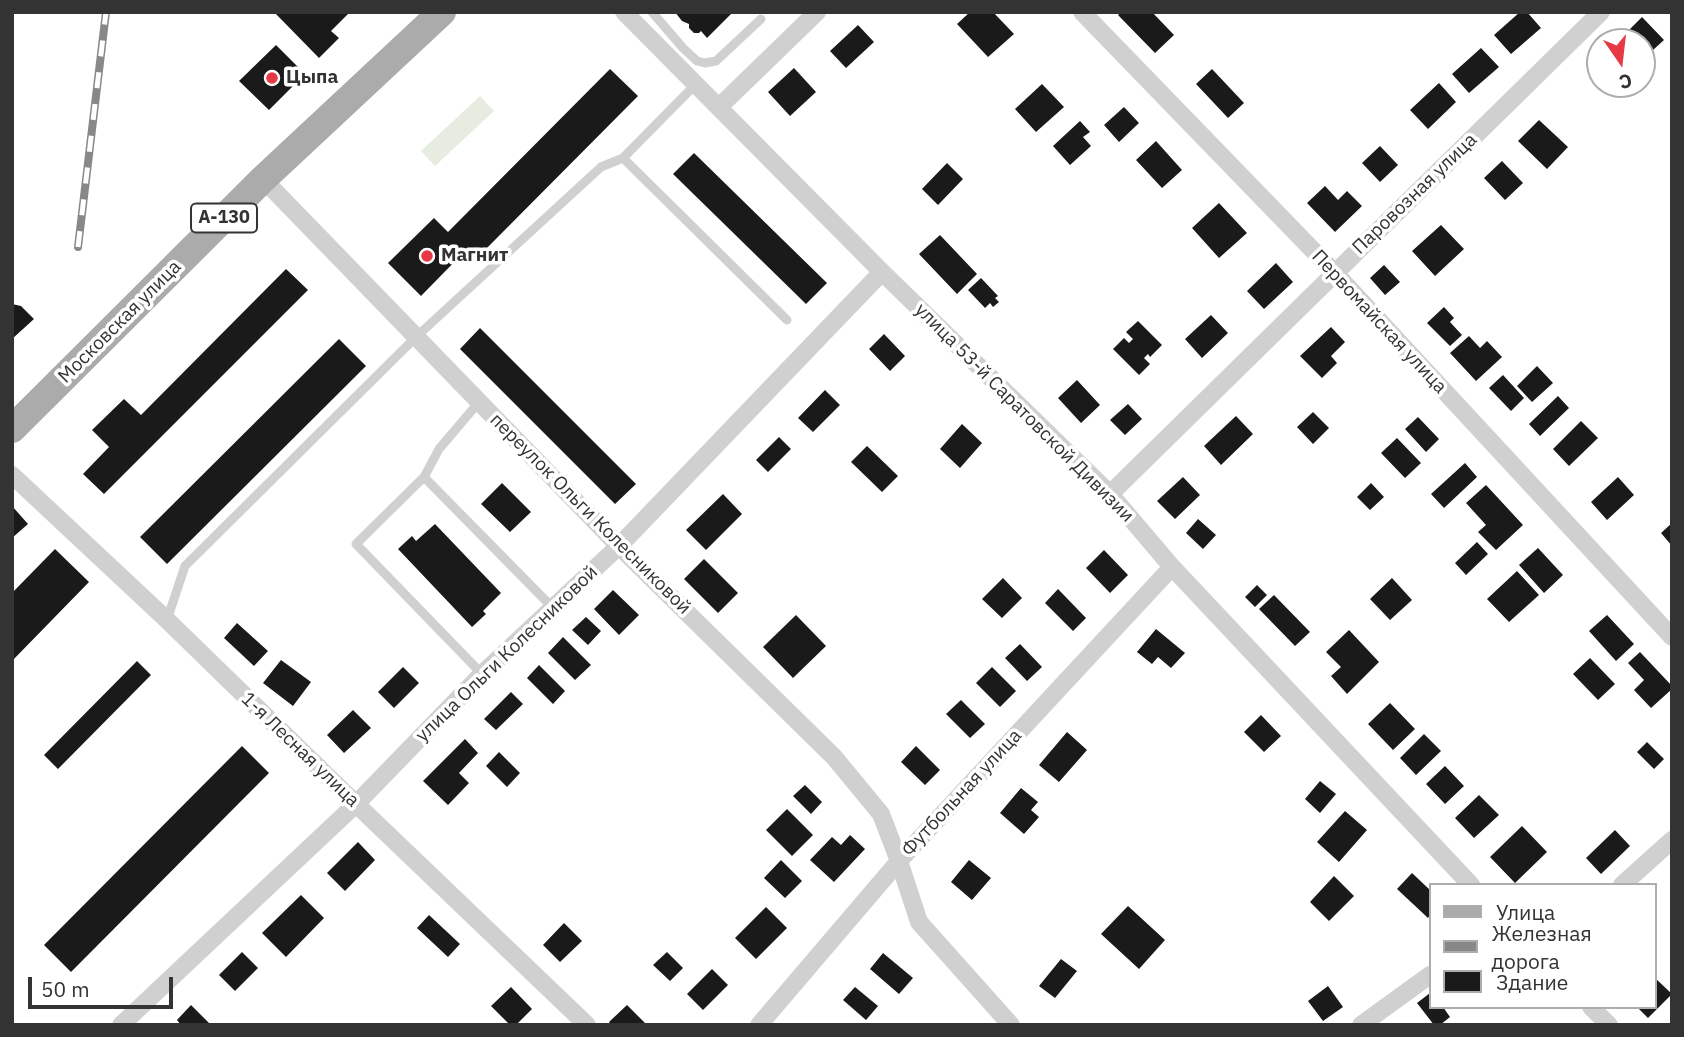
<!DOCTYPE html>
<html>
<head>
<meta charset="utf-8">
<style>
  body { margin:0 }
  #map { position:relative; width:1684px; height:1037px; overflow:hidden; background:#fff; font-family:"IBM Plex Sans",sans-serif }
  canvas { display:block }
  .frame { position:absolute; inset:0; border:14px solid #333; pointer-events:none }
  .legend { position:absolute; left:1429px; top:883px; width:228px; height:126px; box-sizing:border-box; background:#fff; border:2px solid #adadad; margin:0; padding:9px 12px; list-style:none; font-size:21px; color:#333 }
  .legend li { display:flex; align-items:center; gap:14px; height:35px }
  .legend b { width:35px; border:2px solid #adadad }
  .north { position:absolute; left:1586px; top:28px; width:70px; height:70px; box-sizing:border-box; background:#fff; border:2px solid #adadad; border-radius:50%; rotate:166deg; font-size:19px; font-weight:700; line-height:28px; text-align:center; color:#333 }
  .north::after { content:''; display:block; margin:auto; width:24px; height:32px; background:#e63946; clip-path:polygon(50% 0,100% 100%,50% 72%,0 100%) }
  .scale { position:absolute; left:28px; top:977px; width:145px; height:32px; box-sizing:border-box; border:4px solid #333; border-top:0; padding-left:9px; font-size:21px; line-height:24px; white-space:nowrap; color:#333; -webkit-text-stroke:5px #fff; paint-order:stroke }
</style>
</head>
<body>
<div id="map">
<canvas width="1684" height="1037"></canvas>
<div class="frame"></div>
<ul class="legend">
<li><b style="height:9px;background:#ababab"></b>Улица</li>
<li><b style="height:9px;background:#888"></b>Железная дорога</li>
<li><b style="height:19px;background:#1a1a1a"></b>Здание</li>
</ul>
<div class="north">С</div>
<div class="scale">50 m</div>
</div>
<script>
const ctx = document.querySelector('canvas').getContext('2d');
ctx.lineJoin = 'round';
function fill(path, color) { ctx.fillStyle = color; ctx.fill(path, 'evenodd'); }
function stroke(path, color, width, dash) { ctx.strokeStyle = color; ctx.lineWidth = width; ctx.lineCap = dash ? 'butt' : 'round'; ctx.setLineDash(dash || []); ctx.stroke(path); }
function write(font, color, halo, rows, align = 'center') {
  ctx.font = font + ' "IBM Plex Sans",sans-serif'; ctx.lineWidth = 7; ctx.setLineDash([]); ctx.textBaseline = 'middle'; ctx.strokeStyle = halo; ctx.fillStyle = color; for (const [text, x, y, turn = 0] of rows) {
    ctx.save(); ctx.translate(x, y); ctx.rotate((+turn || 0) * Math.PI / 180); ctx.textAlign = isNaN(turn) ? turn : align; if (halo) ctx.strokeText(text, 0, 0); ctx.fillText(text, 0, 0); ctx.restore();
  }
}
fill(new Path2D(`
  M480 96 494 111 435 166 421 151Z`), '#e6ecdf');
fill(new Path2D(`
  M274 12H350L331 31 339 38 319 58Z
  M675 12H733L707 38 701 31 699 33H694L689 28V24L682 21Z
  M970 12H993L1014 34 988 57 957 24Z
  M1121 12H1152L1174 35 1155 53 1118 15Z
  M1520 12H1527L1541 28 1511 54 1494 35Z
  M1642 17 1664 40 1642 60V42H1625L1623 40 1630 34 1628 31Z
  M858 25 874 42 846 68 830 51Z
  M276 45 305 74 269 110 239 81Z
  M1481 48 1499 67 1469 93 1452 74Z
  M794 68 816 92 790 116 768 92Z
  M610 69 638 96 476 259 466 250 421 296 388 263 434 218 448 232Z
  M1212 69 1244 103 1228 118 1196 84Z
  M1439 83 1456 102 1428 129 1410 110Z
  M1042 84 1064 107 1036 132 1015 109Z
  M1124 107 1139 123 1119 142 1104 125Z
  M1539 120 1568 147 1547 169 1518 141Z
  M1080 121 1090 132 1083 137 1091 146 1070 165 1053 146Z
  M1156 141 1182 170 1162 188 1136 160Z
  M1380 146 1398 165 1380 182 1362 163Z
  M694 153 827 283 806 304 673 174Z
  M1502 161 1523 183 1505 200 1484 178Z
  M947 163 963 179 938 205 922 189Z
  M1325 186 1338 200 1347 191 1362 206 1335 232 1307 203Z
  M1219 203 1247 233 1219 258 1192 228Z
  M1441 225 1464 249 1435 276 1412 251Z
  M940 235 977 274 957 294 919 254Z
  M1276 263 1293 282 1264 309 1247 291Z
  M1384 265 1400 282 1385 295 1370 278Z
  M286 269 308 290 104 494 83 474 109 447 92 430 124 399 141 415Z
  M981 278 998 296 995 298 999 302 993 307 990 303 985 308 968 290Z
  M12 304 21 306 34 319 12 339Z
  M1444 307 1454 318 1450 322 1462 335 1450 346 1427 323Z
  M1211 315 1228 333 1202 358 1185 339Z
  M1138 321 1162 345 1150 357 1148 354 1144 358 1150 364 1139 375 1113 349 1124 338 1129 343 1133 339 1126 332Z
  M1331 327 1345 342 1331 356 1337 363 1322 378 1300 356Z
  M480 328 636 484 615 504 460 349Z
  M884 334 905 356 890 371 869 349Z
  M1469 336 1480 348 1487 341 1502 357 1476 381 1450 353Z
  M339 339 366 366 167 564 140 537Z
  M1537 366 1553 383 1532 402 1517 386Z
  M1503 375 1524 398 1511 411 1489 388Z
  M1077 380 1100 405 1081 423 1058 398Z
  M825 390 840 405 813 432 798 418Z
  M1558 396 1569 408 1540 436 1529 424Z
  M1128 404 1142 419 1125 435 1110 420Z
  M1313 412 1329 428 1313 444 1297 427Z
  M1236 416 1253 434 1221 465 1204 446Z
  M1418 417 1439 439 1426 452 1405 429Z
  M1581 421 1598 438 1569 466 1553 449Z
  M962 424 982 443 960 468 940 449Z
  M779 437 791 449 768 472 756 460Z
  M1397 438 1421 463 1405 478 1381 453Z
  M867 446 898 476 882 492 851 462Z
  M1465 463 1477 477 1444 508 1431 494Z
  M1183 477 1200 495 1175 519 1157 501Z
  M1618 477 1634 495 1607 520 1591 502Z
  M502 483 531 512 510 532 481 504Z
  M1371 483 1384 497 1370 510 1357 497Z
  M1486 485 1523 525 1496 550 1478 532 1486 525 1466 503Z
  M723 494 742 514 706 550 686 530Z
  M12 506 28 524 12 538Z
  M1198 519 1216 535 1203 549 1186 533Z
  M1672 523V546L1661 533Z
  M435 524 501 593 483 611 486 614 472 627 398 549 412 536 416 541Z
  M1477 542 1488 554 1466 575 1455 563Z
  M1538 548 1563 575 1544 593 1519 565Z
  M55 549 89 582 12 661V593Z
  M1104 550 1128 575 1110 593 1086 568Z
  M704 559 738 593 718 613 684 579Z
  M1517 571 1539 595 1509 622 1487 599Z
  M1003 578 1022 598 1002 618 982 599Z
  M1392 578 1412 600 1390 620 1370 599Z
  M1257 585 1267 595 1255 607 1245 597Z
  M1058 589 1086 618 1073 631 1045 603Z
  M613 590 639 615 619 635 594 609Z
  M1274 595 1310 632 1295 646 1259 609Z
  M796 615 826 646 793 678 763 647Z
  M1607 615 1634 644 1616 661 1589 631Z
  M586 617 601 631 588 645 572 630Z
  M237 623 268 651 254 666 224 638Z
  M1156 629 1185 653 1171 668 1158 657 1152 664 1137 652Z
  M1349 630 1379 662 1347 694 1331 676 1341 667 1326 652Z
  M563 637 591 665 575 680 548 653Z
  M1020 644 1042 667 1027 681 1005 658Z
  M1640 652 1672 686V689L1651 708 1634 690 1644 680 1628 663Z
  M1590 658 1615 684 1598 700 1573 674Z
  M281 660 311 682 293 706 263 683Z
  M137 661 151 675 58 769 44 755Z
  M539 665 565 691 553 704 527 678Z
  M403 667 419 683 394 708 378 692Z
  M992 667 1016 691 1000 707 976 683Z
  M511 692 523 704 496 730 484 719Z
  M961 700 985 724 970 738 946 714Z
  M1390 703 1415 729 1393 750 1368 724Z
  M353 710 371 728 344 753 327 735Z
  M1261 715 1281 736 1264 752 1244 732Z
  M1067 732 1087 750 1059 782 1039 765Z
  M1424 734 1441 751 1416 775 1400 758Z
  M465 739 478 753 459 773 469 783 448 805 423 781Z
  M1647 742 1664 759 1654 769 1637 752Z
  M242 746 269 773 71 972 44 945Z
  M916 746 940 770 925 785 901 762Z
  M499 752 520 773 507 787 486 766Z
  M1445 766 1464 786 1445 804 1426 784Z
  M1320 781 1336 794 1320 813 1305 799Z
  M805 785 822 802 811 814 793 796Z
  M1021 788 1038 802 1031 810 1039 817 1024 834 1000 813Z
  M1479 795 1499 815 1474 838 1455 818Z
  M787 809 813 835 792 856 766 830Z
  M1345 811 1367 830 1339 862 1317 842Z
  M1522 826 1547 852 1515 883 1490 857Z
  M1615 830 1630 846 1601 874 1586 858Z
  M850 835 865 849 834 882 810 860 832 837 841 845Z
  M358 842 375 860 345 891 327 873Z
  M781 860 802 881 785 898 764 878Z
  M969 860 991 878 972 900 951 882Z
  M1412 873 1430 890V915L1428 918 1397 889Z
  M1334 876 1354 896 1329 921 1310 902Z
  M301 895 324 918 286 957 262 933Z
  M1128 906 1165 940 1139 969 1101 934Z
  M766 907 787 928 756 959 735 938Z
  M429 915 460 944 448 957 417 928Z
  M564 923 582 941 560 962 543 945Z
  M242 952 258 968 235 991 219 975Z
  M667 952 683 968 670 981 653 965Z
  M883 953 913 978 899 994 870 969Z
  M1061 959 1077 971 1055 998 1039 986Z
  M712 969 728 985 703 1010 687 994Z
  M1654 977 1672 994 1648 1018 1637 1007H1654Z
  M1328 986 1343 1007 1323 1021 1308 1001Z
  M511 987 532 1009 516 1025H510L491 1006Z
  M855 987 878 1006 866 1020 843 1000Z
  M1430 993V1007H1443L1450 1017 1440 1025H1434L1417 1003Z
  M191 1005 211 1025H181L177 1020Z
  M627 1005 647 1025H611L609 1022Z`), '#1a1a1a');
stroke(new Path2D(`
  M652 12 683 48 697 61 705 63 716 61 761 19
  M623 158 787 320
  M424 477 439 449 479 402
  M167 620 185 566 416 337 601 167 623 158 696 84
  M482 674 356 544 424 477 553 608`), '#d0d0d0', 9);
stroke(new Path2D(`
  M624 12 882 272 1110 494 1172 567 1471 885
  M1082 12 1335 273 1672 637
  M719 107 817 12
  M263 179 619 546 834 757 881 814 899 861 919 922 1011 1025
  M12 475 167 620 356 804 587 1025
  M1110 494 1601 12
  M1622 885 1672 840
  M1591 1007 1609 1025
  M121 1025 356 804 482 674 619 546 882 272
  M759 1025 899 861 1172 567
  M1361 1025 1430 975`), '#d0d0d0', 18);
stroke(new Path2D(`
  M12 429 263 179 442 12`), '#ababab', 28);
const rail = new Path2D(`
  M78 247 106 12`);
stroke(rail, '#888', 8);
stroke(rail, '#fff', 5, [16]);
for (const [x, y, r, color] of [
  [272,78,7,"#e63946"],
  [427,256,7,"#e63946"]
]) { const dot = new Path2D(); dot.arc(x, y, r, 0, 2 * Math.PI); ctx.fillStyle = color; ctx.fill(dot); stroke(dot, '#fff', 2.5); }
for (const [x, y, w] of [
  [224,218,66]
]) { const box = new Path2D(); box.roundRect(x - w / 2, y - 14.5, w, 29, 5); ctx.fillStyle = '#fff'; ctx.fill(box); stroke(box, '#333', 2); }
write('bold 18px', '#333', null, [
  ["А-130",224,218]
]);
write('bold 19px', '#333', '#fff', [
  ["Цыпа",286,78],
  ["Магнит",441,256]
], 'left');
write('19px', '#333', '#fff', [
  ["Паровозная улица",1415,194,-44],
  ["Московская улица",120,322,-45],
  ["Первомайская улица",1379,322,47],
  ["улица 53-й Саратовской Дивизии",1024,413,45],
  ["переулок Ольги Колесниковой",590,514,45],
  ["улица Ольги Колесниковой",507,654,-44],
  ["1-я Лесная улица",300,750,44],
  ["Футбольная улица",962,793,-47]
]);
</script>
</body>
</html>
